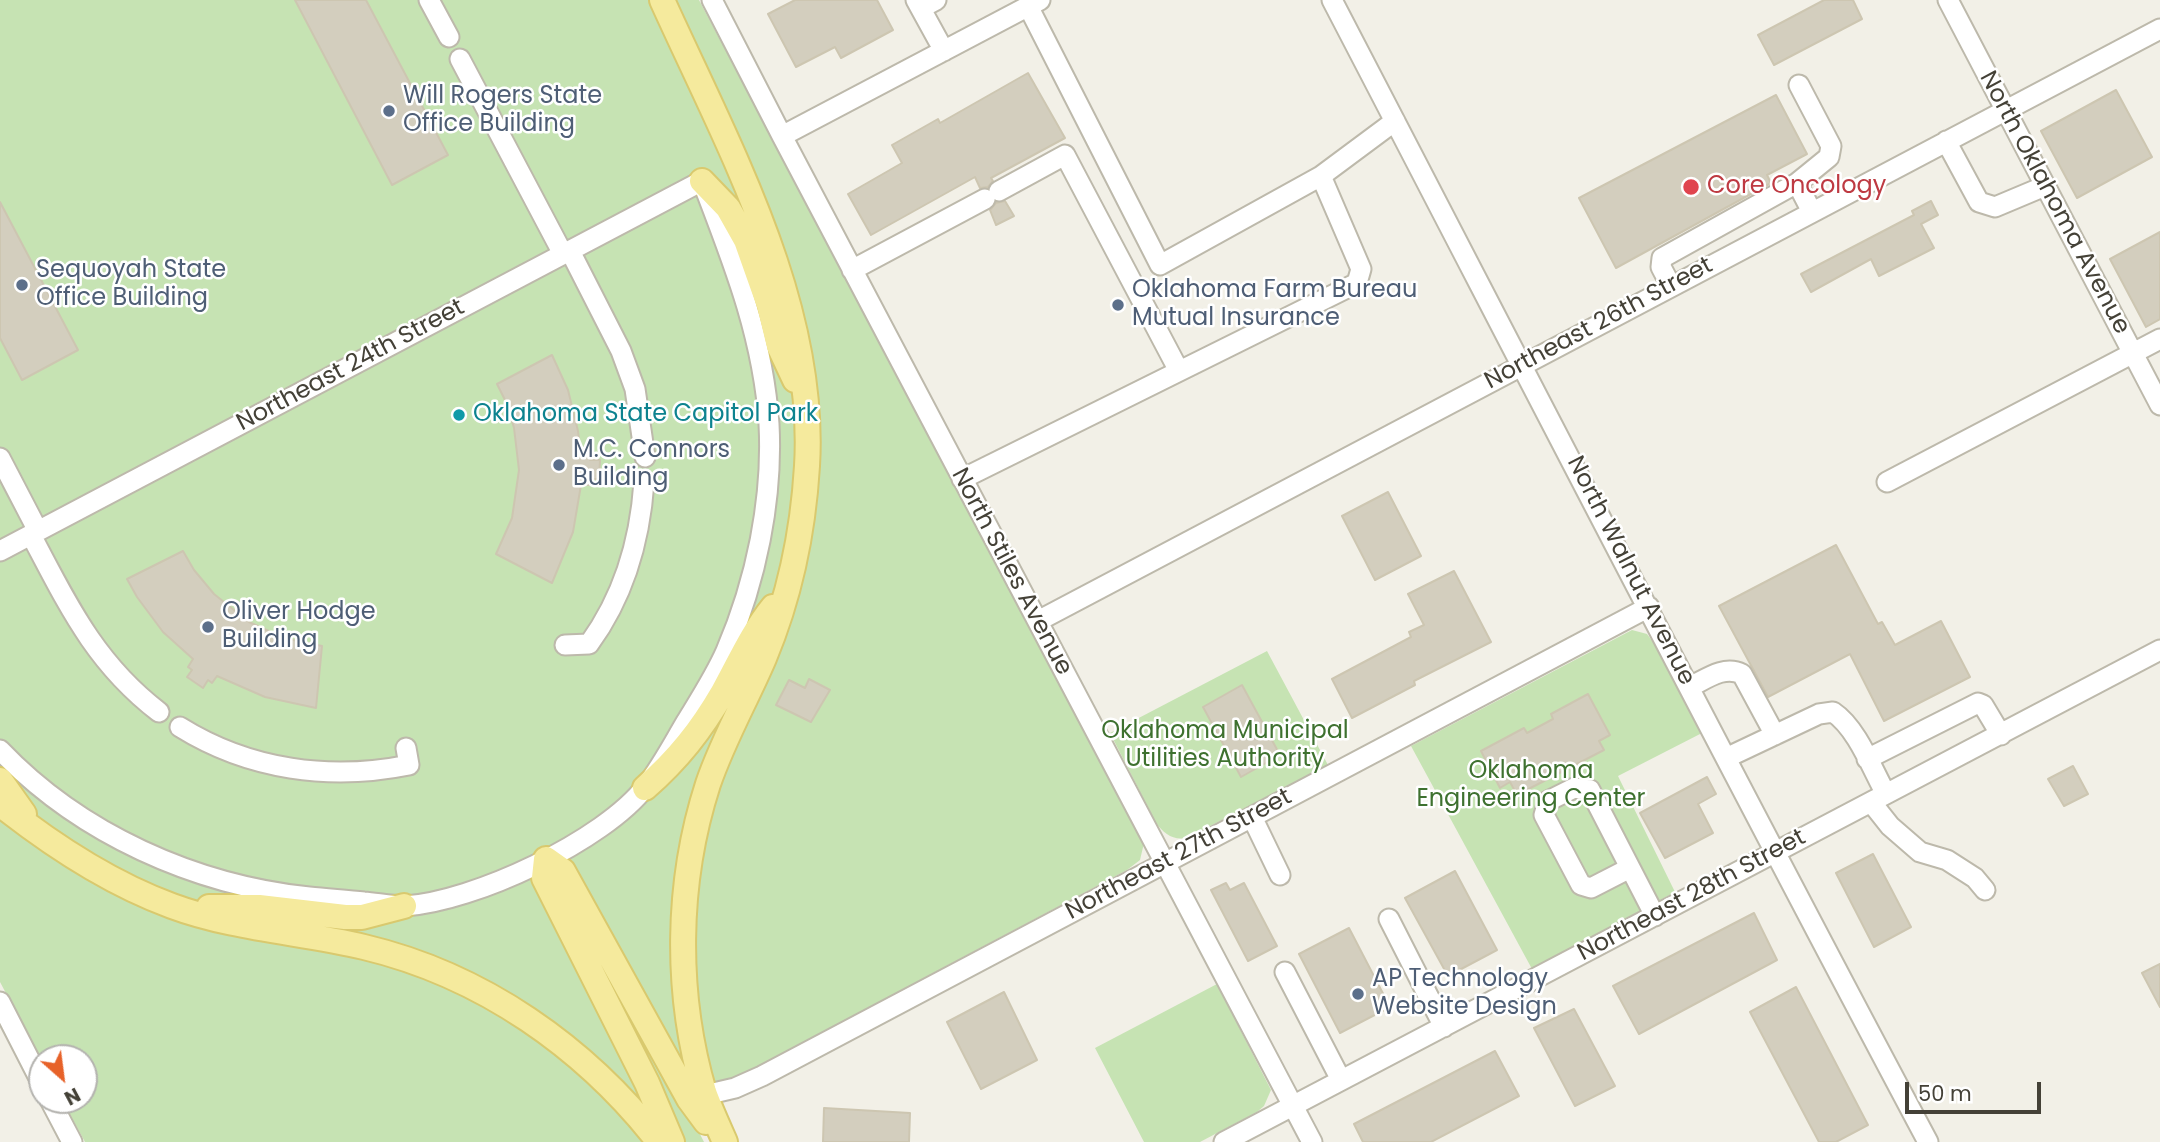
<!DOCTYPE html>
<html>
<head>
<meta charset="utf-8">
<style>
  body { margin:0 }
  #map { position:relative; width:2160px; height:1142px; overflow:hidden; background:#f2f0e7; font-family:Poppins,sans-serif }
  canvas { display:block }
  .north { position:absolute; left:28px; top:1044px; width:70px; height:70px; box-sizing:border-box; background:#fff; border:2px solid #b4b3af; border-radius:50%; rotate:152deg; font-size:19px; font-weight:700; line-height:28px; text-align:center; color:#444137 }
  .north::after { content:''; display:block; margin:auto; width:24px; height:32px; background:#e76229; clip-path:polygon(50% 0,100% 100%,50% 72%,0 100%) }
  .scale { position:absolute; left:1905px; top:1082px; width:136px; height:32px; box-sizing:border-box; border:4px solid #444137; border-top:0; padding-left:9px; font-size:21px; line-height:24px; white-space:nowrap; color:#444137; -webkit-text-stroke:5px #fff; paint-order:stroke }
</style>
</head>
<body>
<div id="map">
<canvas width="2160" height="1142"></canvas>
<div class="north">N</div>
<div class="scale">50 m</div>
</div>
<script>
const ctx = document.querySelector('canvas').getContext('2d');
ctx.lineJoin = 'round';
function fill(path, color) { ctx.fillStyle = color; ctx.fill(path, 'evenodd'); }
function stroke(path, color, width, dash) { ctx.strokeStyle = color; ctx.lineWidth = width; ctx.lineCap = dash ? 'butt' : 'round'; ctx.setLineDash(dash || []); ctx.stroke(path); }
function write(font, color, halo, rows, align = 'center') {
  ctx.font = font + ' Poppins,sans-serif'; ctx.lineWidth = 5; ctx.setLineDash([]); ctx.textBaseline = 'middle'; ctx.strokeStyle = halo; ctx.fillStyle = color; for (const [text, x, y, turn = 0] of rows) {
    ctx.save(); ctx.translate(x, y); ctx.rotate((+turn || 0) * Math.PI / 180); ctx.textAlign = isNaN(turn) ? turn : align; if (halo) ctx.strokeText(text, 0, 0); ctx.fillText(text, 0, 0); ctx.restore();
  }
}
fill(new Path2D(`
  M0 0H699L1144 843 1140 860 1127 870 685 1105 704 1142H85L62 1100H84V1058H42V1061L0 982Z
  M1632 630 1647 634 1653 642 1702 733 1618 776 1675 892 1532 969 1411 746Z
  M1267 651 1328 765 1189 837C1175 842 1164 834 1156 823L1110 733Z
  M1217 984 1271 1090 1264 1106 1257 1112 1200 1142H1144L1095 1048Z`), '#c6e3b3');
const building = new Path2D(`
  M295 0H366L448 155 392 185Z
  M795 0H877L893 30 841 58 835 47 796 67 768 14Z
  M1824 0H1853L1862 19 1774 65 1758 35Z
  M1028 73 1065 138 991 178 993 181 988 187 980 188 975 177 871 235 848 194 902 163 892 145 938 119 940 123Z
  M2116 90 2152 157 2077 198 2041 131Z
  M1776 95 1807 154 1767 175 1771 183 1616 268 1579 198Z
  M1005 201 1014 216 996 225 990 210 996 203Z
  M1931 201 1938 215 1921 224 1934 248 1879 276 1871 259 1811 292 1801 274 1914 215 1912 211Z
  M0 202 78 350 22 380 0 338Z
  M2160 232V319L2146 327 2110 259Z
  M552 355 568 390 578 431 581 455H591L590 460H600L599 479H590L591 485H581L573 532 552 583 496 554 512 518 519 470 514 428 507 404 497 384Z
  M1388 492 1421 556 1375 580 1342 516Z
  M1836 545 1878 624 1882 622 1895 645 1941 621 1970 677 1884 721 1850 654 1768 697 1719 606Z
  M183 551 194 570 214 594 249 622 284 638 322 646 316 708 265 697 217 676 212 683 208 680 203 688 187 677 192 670 188 667 193 659 163 632 137 597 127 579Z
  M1454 571 1491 642 1414 681 1415 685 1352 718 1332 679 1411 637 1409 632 1424 625 1408 594Z
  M809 679 830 690 811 722 776 705 789 680 805 688Z
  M1242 685 1280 755 1241 777 1203 707Z
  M1588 694 1610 735 1599 741 1604 750 1517 795 1510 782 1500 788 1481 751 1524 728 1527 733 1553 719 1551 714Z
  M2073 766 2088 794 2064 806 2048 779Z
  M1707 777 1716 794 1698 804 1713 833 1665 858 1640 813Z
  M1873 854 1911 927 1874 947 1836 873Z
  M1455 871 1497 950 1448 976 1405 898Z
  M1226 883 1230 890 1244 883 1277 946 1248 961 1211 890Z
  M1754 913 1777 960 1639 1034 1613 986Z
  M1349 928 1390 1007 1340 1033 1299 954Z
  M2160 964V1007L2142 973Z
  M1796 987 1868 1125 1836 1142H1819L1750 1012Z
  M1004 992 1037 1060 981 1089 947 1022Z
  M1574 1009 1615 1086 1575 1106 1534 1028Z
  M1495 1051 1519 1096 1431 1142H1363L1354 1124Z
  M824 1108 910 1113 909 1142H823Z`);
fill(building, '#d3cebe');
stroke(building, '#cdc6b1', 2);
const minor = new Path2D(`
  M429 0 449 37
  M712 0 782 136 1312 1142
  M916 0 944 51
  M1332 0C1530 381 1726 763 1928 1142
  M1948 0 2160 405
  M1028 6 1160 265 1321 176 1395 121
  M921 8 936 0
  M460 59 563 254
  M1799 85 1831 146 1829 157 1797 183 1812 212
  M782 136 1040 0
  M1946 141 1979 202 1995 207 2045 186
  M999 191 1065 155 1179 371
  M570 251 621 351 635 389 645 457
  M852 270 985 199
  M1671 286 1661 267 1662 258 1797 183
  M0 458 38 531
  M962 479 1357 283 1361 269 1321 176
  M1887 482 2160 339
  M31 535C68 605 95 663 159 712
  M0 551 702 181C733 262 763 336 769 424 773 500 756 581 726 651 715 676 700 699 686 722 673 744 661 767 646 786 604 841 473 902 405 906 391 906 377 903 364 902 346 900 327 899 309 897 195 885 80 834 0 750
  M1038 621 2160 29
  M565 645 589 644C624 596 640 541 644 482
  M1690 687C1706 679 1724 665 1742 674L1775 735
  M180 727C249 770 330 781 409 765L406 748
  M1726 758 1819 714 1833 712C1857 728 1872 769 1886 794
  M1867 759 1978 703 1983 705 2001 735
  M1871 802 1890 826 1920 852 1947 860 1975 878 1985 890
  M1252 817 1280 875
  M1630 868 1591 888 1581 885 1544 815 1548 801 1574 788 1590 790 1655 916
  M1389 919 1444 1027
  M1285 972 1341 1080
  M0 1002 42 1084
  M705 1095 735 1088 762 1076 1649 607
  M50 1100 72 1142
  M1224 1142 2160 650`);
const major = new Path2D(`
  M662 0C727 144 817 304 807 466 803 533 790 596 764 658 746 700 723 740 708 784 676 883 675 993 704 1092 710 1109 718 1126 725 1142
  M702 181 728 208 746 240 769 305 779 346 795 380
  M0 780 24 814
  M645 788C678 759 701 730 723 692 739 663 752 633 773 607
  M0 804C53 846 109 883 172 906 234 929 301 932 364 947 482 975 585 1047 659 1142
  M209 907H259L345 917H362L404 906
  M672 1142 647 1083 544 878 546 859 563 871 689 1099 706 1122`);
stroke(minor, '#bdb9ab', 23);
stroke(major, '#d9c96e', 28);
stroke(minor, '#fff', 19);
stroke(major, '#f5ea9d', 24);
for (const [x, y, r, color] of [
  [389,111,7,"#5c6f8a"],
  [1691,187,9,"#e0444e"],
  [22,285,7,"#5c6f8a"],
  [1118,305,7,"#5c6f8a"],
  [459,415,7,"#0f9aa8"],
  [559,465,7,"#5c6f8a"],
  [208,627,7,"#5c6f8a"],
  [1358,994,7,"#5c6f8a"]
]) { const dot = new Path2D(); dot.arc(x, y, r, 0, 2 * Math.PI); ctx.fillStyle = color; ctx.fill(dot); stroke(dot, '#fff', 2.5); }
write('24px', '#4e5e75', '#fff', [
  ["Will Rogers State",403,97],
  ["Office Building",403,125],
  ["Sequoyah State",36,271],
  ["Office Building",36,299],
  ["Oklahoma Farm Bureau",1132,291],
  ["Mutual Insurance",1132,319],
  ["M.C. Connors",573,451],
  ["Building",573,479],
  ["Oliver Hodge",222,613],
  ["Building",222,641],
  ["AP Technology",1372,980],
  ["Website Design",1372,1008]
], 'left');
write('24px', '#be3a42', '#fff', [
  ["Core Oncology",1707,187]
], 'left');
write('24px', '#444137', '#fff', [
  ["North Oklahoma Avenue",2054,203,62],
  ["Northeast 26th Street",1599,324,-28],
  ["Northeast 24th Street",351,366,-28],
  ["North Walnut Avenue",1630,571,63],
  ["North Stiles Avenue",1011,572,62],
  ["Northeast 27th Street",1179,855,-28],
  ["Northeast 28th Street",1692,896,-28]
]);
write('24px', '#0d838f', '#fff', [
  ["Oklahoma State Capitol Park",473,415]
], 'left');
write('24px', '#3e712f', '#fff', [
  ["Oklahoma Municipal",1225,732],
  ["Utilities Authority",1225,760],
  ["Oklahoma",1531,772],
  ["Engineering Center",1531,800]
]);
</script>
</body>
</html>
